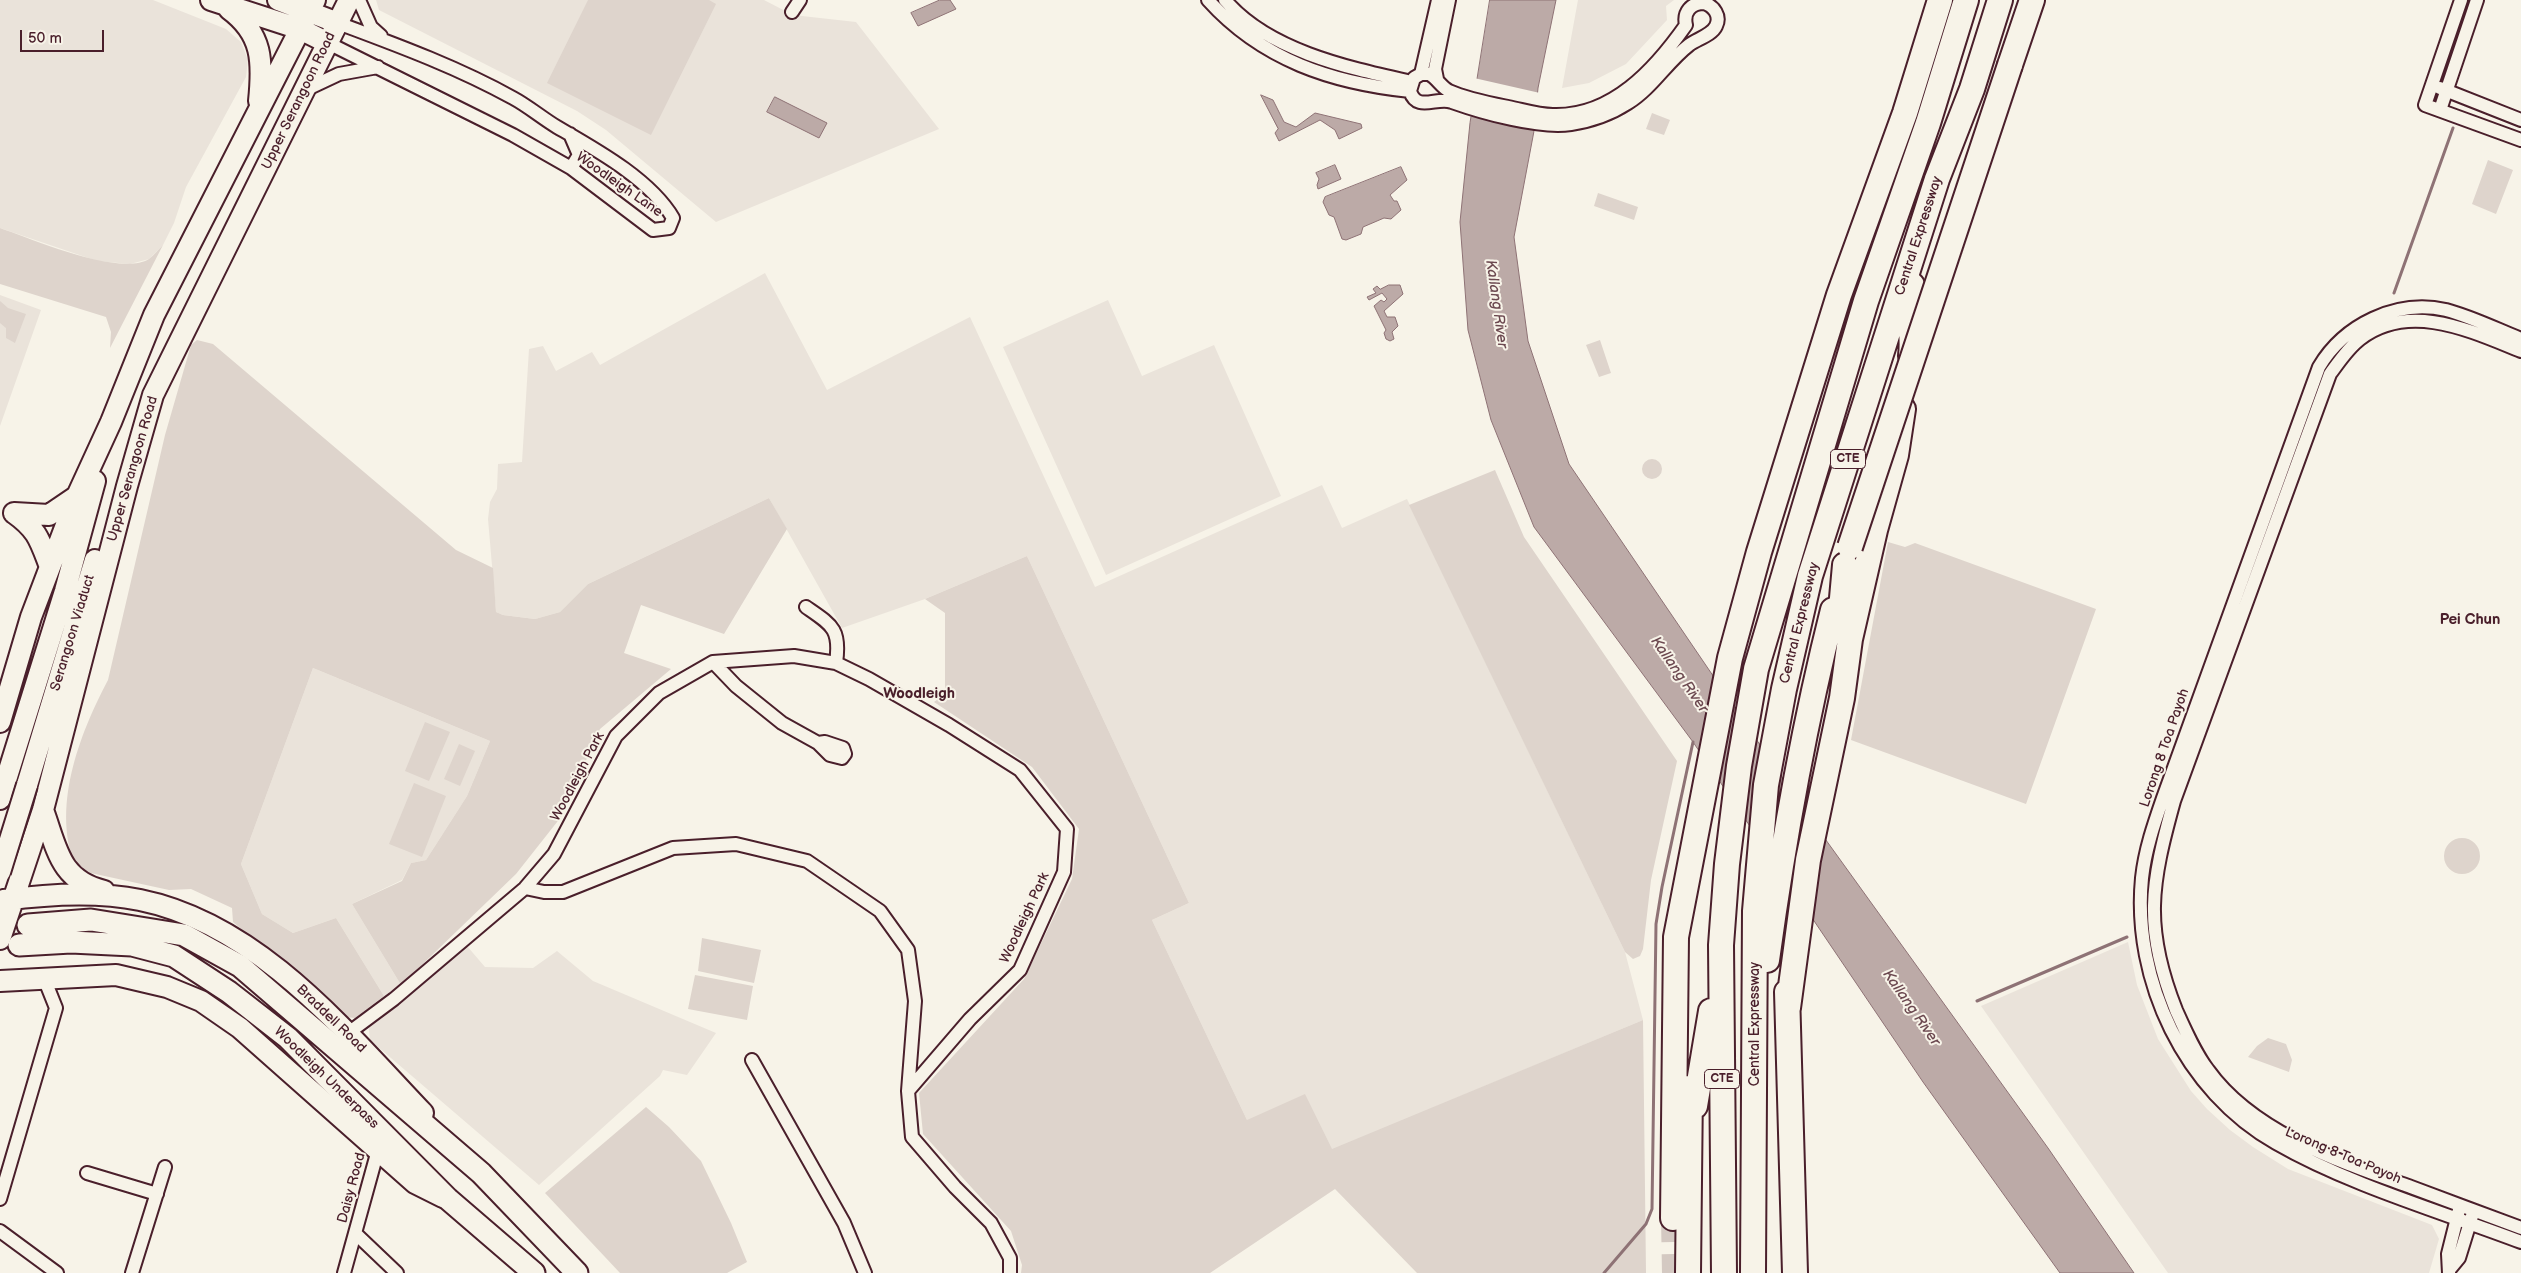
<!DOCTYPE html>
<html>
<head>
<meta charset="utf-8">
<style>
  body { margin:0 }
  #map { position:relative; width:2521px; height:1273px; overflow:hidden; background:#f7f3e8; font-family:"Balsamiq Sans",sans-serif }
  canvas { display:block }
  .scale { position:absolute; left:20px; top:30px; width:84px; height:22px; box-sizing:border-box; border:2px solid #4a1f2b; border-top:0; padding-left:6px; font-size:15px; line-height:18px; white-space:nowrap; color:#4a1f2b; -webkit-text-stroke:4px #f7f3e8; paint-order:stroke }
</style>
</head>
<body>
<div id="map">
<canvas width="2521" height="1273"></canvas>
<div class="scale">50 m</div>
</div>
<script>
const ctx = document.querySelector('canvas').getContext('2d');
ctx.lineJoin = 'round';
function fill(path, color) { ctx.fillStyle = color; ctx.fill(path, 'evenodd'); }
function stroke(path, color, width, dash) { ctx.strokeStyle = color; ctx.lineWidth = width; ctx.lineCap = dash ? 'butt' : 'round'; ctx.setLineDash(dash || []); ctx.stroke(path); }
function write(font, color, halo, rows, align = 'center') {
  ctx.font = font + ' "Balsamiq Sans",sans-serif'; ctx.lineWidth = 4; ctx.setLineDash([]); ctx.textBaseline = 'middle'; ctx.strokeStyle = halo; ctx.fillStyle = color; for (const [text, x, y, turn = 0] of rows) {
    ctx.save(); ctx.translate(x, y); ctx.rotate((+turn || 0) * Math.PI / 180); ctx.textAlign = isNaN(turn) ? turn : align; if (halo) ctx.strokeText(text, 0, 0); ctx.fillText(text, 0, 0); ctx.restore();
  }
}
fill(new Path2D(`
  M0 0H153L226 29 241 42 248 60 246 77 186 187 174 223 163 245 149 259 130 264 97 261 0 228Z
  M376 0H764L793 15 856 22 939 129 716 222 606 130 577 111 379 10Z
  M1578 0H1674L1666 6 1667 20 1626 64 1589 83 1562 88Z
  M765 273 827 390 970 317 1095 587 1322 485 1342 528 1407 499 1625 952 1643 1020 1332 1150 1247 1120 1152 920 1189 903 1027 556 925 599 842 628 769 498 588 584 560 612 535 619 503 615 496 612 488 519 490 502 497 489 498 464 522 462 529 349 543 346 556 371 592 352 600 365Z
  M0 295 41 310 0 426Z
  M1108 300 1142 376 1214 345 1281 496 1106 575 1003 347Z
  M313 668 490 741 467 796 426 860 411 863 402 880 352 904 401 985 384 996 336 918 293 933 262 914 241 864Z
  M2128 942 2137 985 2158 1039 2191 1091 2207 1109 2230 1130 2253 1147 2288 1169 2432 1225 2439 1239 2429 1273H2168L1981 1006Z
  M467 946 485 967 533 968 557 951 593 981 716 1033 687 1075 663 1070 660 1076 539 1185 370 1040 368 1022Z`), '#eae3da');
fill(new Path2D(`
  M588 0H709L716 4 651 135 547 83Z
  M1652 113 1670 120 1664 135 1646 129Z
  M2488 160 2513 170 2496 214 2472 204Z
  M1598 193 1638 207 1634 220 1594 206Z
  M0 228C32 239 119 277 149 259 154 255 159 249 163 245L110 348 111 332 106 317 0 284Z
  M0 301 8 308 26 314 15 343 6 338V328L0 323Z
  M197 340 213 344 456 550 493 568 496 612 503 615 535 619 560 612 588 584 769 498 787 529 724 634 641 605 624 653 671 669 600 729 561 817 516 874 401 985 352 904 402 881 411 863 426 860 467 796 490 741 313 668 241 864 262 914 293 933 336 918 384 996 355 1018 345 1017 233 922 232 908 191 889 169 890 77 870C50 810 79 735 108 680L165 435 191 345Z
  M1600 340 1611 373 1599 377 1586 345Z
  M1642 469a10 10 0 1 1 20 0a10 10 0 1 1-20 0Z
  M1495 470 1524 537 1677 761 1651 880 1643 949 1640 956 1633 959 1625 952 1409 505Z
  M1888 542 1905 547 1915 543 2096 609 2026 804 1851 740Z
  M1027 556 1189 903 1152 920 1247 1120 1305 1094 1332 1149 1643 1020 1646 1273H1417L1335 1189 1210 1273H1021L1022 1265 1011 1231 923 1134 919 1093 1024 979 1072 879 1079 829 1032 767 934 702 945 694V613L925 599Z
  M425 722 450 732 429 781 405 771Z
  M459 744 475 751 460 786 444 779Z
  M414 783 446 796 422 857 389 844Z
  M2444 856a18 18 0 1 1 36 0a18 18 0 1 1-36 0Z
  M702 938 761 950 754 983 698 971Z
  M695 975 753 986 747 1020 688 1009Z
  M2268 1038 2286 1044 2292 1060 2289 1072 2248 1057 2257 1046Z
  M646 1107 669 1127 701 1161 731 1223 747 1262 727 1273H620L545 1193Z`), '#ded4cc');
const water = new Path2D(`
  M940 0H950L956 9 918 26 911 13Z
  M1490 0H1556L1538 88 1534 131 1514 237 1528 341 1569 464 1805 811 2048 1148 2134 1273H2060L1923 1082 1693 742 1534 527 1491 420 1468 330 1460 222 1470 123Z
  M1261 95 1273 100 1284 122 1296 127 1315 113 1361 124 1362 128 1339 139 1335 130 1320 120 1279 141 1275 133 1278 129Z
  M775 97 827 123 819 138 767 112Z
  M1335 165 1341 179 1318 189 1317 185 1319 179 1316 173Z
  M1401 167 1407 180 1390 195 1394 201H1397L1401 210 1391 219 1384 218 1363 227 1361 234 1346 240 1342 239 1334 217 1329 215 1323 202 1325 197Z
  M1389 285H1400L1403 294 1384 311 1387 317H1395L1398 326 1392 332 1394 339 1390 341 1386 339 1384 333 1386 330 1374 306 1381 300 1384 302 1387 299 1382 293 1369 300 1367 297 1376 293 1373 289 1377 286 1380 289Z`);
fill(water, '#bcaaa7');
stroke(water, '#8e7275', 1);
fill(new Path2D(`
  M1474 78 1540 93 1537 129 1469 116Z`), '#f7f3e8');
stroke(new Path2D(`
  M2394 293 2453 128
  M1977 1001 2127 937
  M1604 1273 1646 1224 1652 1209 1656 924 1662 887 1693 742`), '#8e7275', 3);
stroke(new Path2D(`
  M1673 1218 1674 1273`), '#d4c9c2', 24, [24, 12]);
const minor = new Path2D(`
  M359 0 371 27 381 36
  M1208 0C1262 60 1332 83 1410 91
  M1225 0C1268 51 1349 68 1412 82
  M2461 0 2425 105 2521 140
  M1704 3C1714 6 1721 16 1716 26 1712 35 1697 39 1689 45 1667 62 1652 88 1628 103 1611 114 1592 121 1571 124 1540 129 1483 113 1452 102 1437 96 1417 113 1410 91L1414 78 1421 74H1429C1437 78 1441 87 1449 91 1467 99 1488 103 1508 107 1523 110 1538 115 1553 115 1612 117 1655 69 1686 25 1683 12 1691 3 1704 3Z
  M792 12 800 0
  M328 43 513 135 571 168 653 230 669 228 673 218C650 179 595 149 557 127 542 118 528 106 513 98 457 67 397 45 338 23
  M1421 74 1438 0
  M1437 79 1435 69 1449 0
  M2440 88 2521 120
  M305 90 339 74 378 67
  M2440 110 2477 0
  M570 134 579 155 571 168
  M2521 339C2496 329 2472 317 2446 310 2396 299 2344 325 2319 367L2163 798C2154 824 2145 850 2142 878 2132 980 2185 1092 2276 1143 2349 1185 2442 1212 2521 1242
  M2521 351C2471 331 2409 301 2360 339 2348 348 2339 362 2330 374L2174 801C2151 884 2143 927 2176 1010 2185 1030 2195 1053 2208 1070 2253 1133 2341 1162 2411 1187 2448 1201 2484 1214 2521 1228
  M806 607C832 625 841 629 836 663
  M713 662 736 686 782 723 818 743 830 755 842 758 845 754 843 748 825 742 818 743
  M525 888 544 892H563L673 848 736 844 807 861 880 911 908 950 915 1001 908 1091 912 1137 955 1187 991 1223 1010 1258V1273
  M347 1034 394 999 525 888 554 854 616 736 659 693 713 662 794 656 836 663 869 679 949 725 1020 770 1067 829 1064 872 1020 970 970 1019 908 1091
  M752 1060 844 1223 865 1273
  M87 1173 157 1194
  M0 1199 56 1008 44 978
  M0 1231 57 1273
  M355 1233 397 1273
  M2449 1270 2459 1258 2472 1216
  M132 1273 165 1167
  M344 1273 378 1150
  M2449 1273 2448 1254 2459 1210`);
const primary = new Path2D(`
  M211 0 300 29 328 43
  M278 0 338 23
  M229 9C263 34 263 62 259 101
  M14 513 49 515 77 496
  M14 513C38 530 40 541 50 567
  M0 722 31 617 50 567 77 496 111 422 154 315 315 0
  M27 785 95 560
  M0 799 65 591 95 481
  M43 810C57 848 59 880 104 891
  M4 900C48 894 97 891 140 900 258 924 344 1030 423 1113
  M0 939 43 810 127 486 153 395 349 0
  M0 981 116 975 167 987 201 1001 240 1028 415 1183 443 1197`);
const trunk = new Path2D(`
  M28 925 91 920 184 935 240 966 481 1173 577 1273
  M19 945 71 942 132 945 174 956 229 992 288 1038 448 1199 534 1273`);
const motorway = new Path2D(`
  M2010 65 2032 0
  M1911 356C1914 332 1906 307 1912 285
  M1839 631 1845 565
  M1767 960C1783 843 1804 725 1833 610
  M1787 992 1795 1273
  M1788 1008 1808 860 1842 698 1850 639 1875 530 1896 455 1903 409
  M1695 1106 1711 1011
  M1673 1218 1676 937 1730 658 1759 552 1839 295 1905 113 1940 0
  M1688 1273 1690 1088
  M1724 1273 1721 945 1727 864 1739 766 1756 669 1866 301 1928 123 1966 0
  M1753 1273 1755 911 1766 785 1784 689 1810 576 1937 179 1972 89 2000 0`);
stroke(minor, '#4a1f2b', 16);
stroke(primary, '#4a1f2b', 24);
stroke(trunk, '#4a1f2b', 25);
stroke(motorway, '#4a1f2b', 28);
stroke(minor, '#f7f3e8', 12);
stroke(primary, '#f7f3e8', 20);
stroke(trunk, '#f7f3e8', 21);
stroke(motorway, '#f7f3e8', 24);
const primaryBridge = new Path2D(`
  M0 872 27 785`);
const motorwayBridge = new Path2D(`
  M1850 547 2010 65`);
stroke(primaryBridge, '#4a1f2b', 24, []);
stroke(motorwayBridge, '#4a1f2b', 28, []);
stroke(primaryBridge, '#f7f3e8', 20);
stroke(motorwayBridge, '#f7f3e8', 24);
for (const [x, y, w] of [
  [1848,459,35],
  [1722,1079,35]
]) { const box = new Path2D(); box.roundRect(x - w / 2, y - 9.5, w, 19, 4); ctx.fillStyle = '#f7f3e8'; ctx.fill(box); stroke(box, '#4a1f2b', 1); }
write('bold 12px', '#4a1f2b', null, [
  ["CTE",1848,459],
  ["CTE",1722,1079]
]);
write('14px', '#4a1f2b', '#f7f3e8', [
  ["Upper Serangoon Road",299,101,-64],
  ["Woodleigh Lane",619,185,35],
  ["Central Expressway",1919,236,-72],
  ["Upper Serangoon Road",133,469,-74],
  ["Central Expressway",1800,623,-76],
  ["Serangoon Viaduct",73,633,-73],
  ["Lorong 8 Toa Payoh",2165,748,-71],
  ["Woodleigh Park",578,777,-62],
  ["Woodleigh Park",1025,918,-65],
  ["Braddell Road",331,1019,44],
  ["Central Expressway",1755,1024,-90],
  ["Woodleigh Underpass",326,1078,44],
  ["Lorong 8 Toa Payoh",2343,1156,23],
  ["Daisy Road",352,1188,-75]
]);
write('italic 15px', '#6c4950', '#f7f3e8', [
  ["Kallang River",1496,304,82],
  ["Kallang River",1679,675,55],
  ["Kallang River",1911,1008,55]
]);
write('bold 15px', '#4a1f2b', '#f7f3e8', [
  ["Pei Chun",2470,620],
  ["Woodleigh",919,694]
]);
</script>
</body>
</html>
